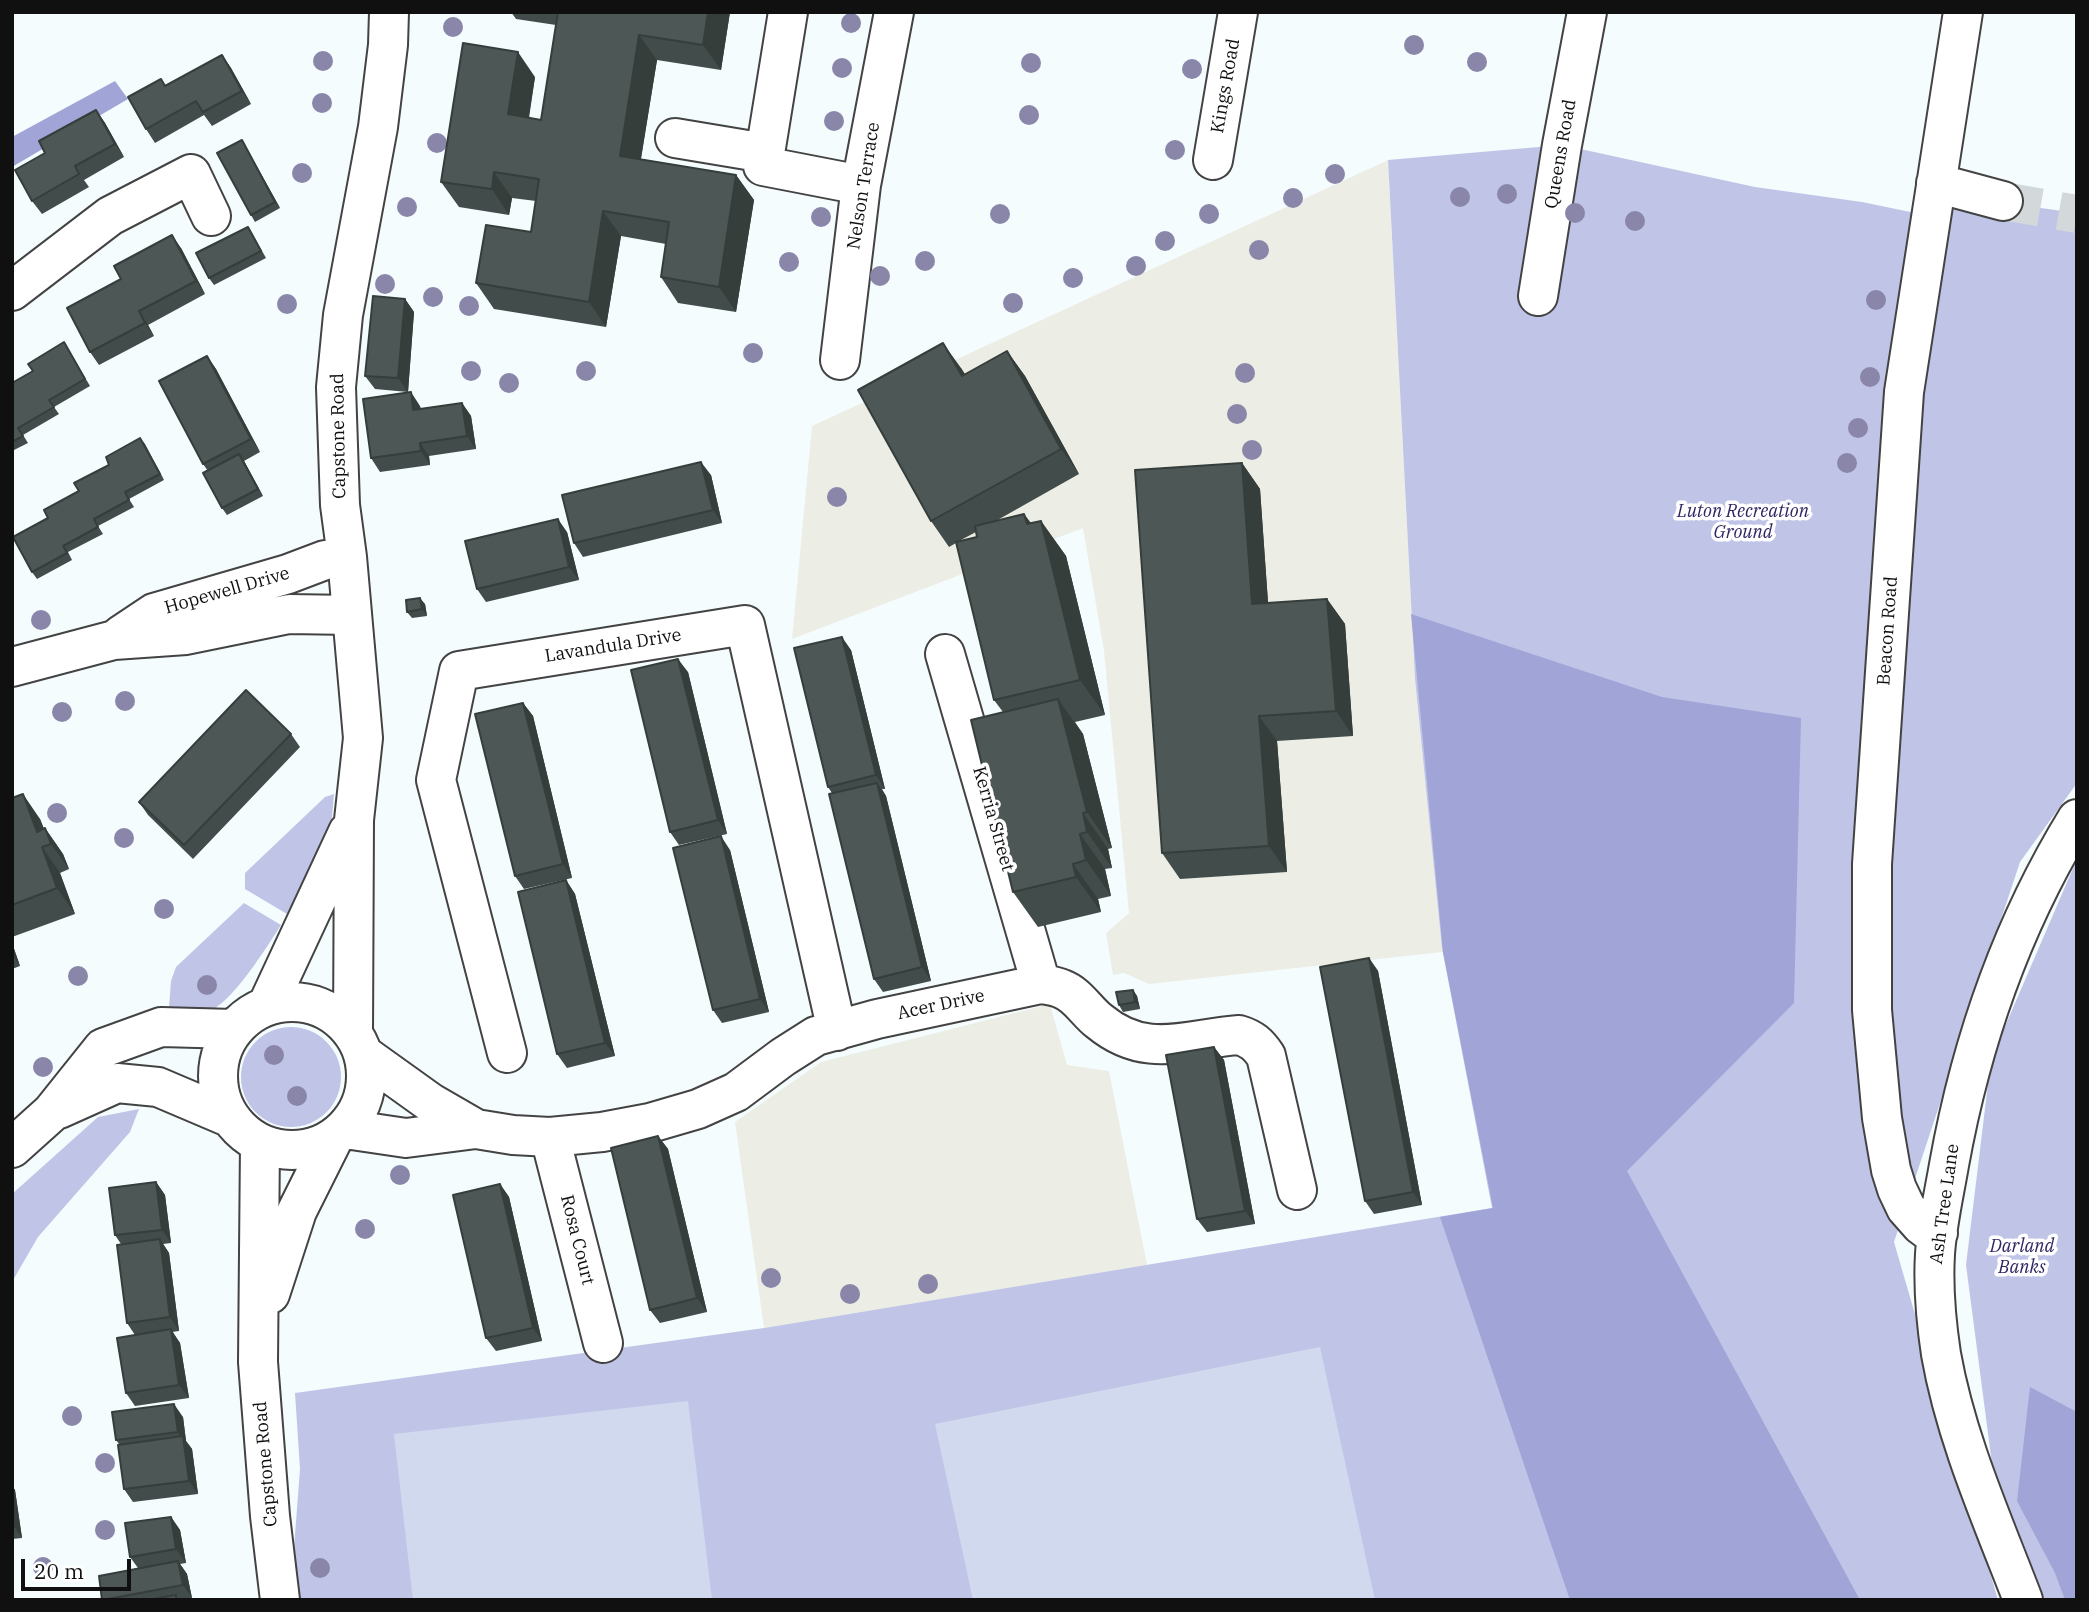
<!DOCTYPE html>
<html>
<head>
<meta charset="utf-8">
<style>
  body { margin:0 }
  #map { position:relative; width:2089px; height:1612px; overflow:hidden; background:#f5fcfe; font-family:"IBM Plex Serif",serif }
  canvas { display:block }
  .frame { position:absolute; inset:0; border:14px solid #101010; pointer-events:none }
  .scale { position:absolute; left:21px; top:1559px; width:110px; height:32px; box-sizing:border-box; border:4px solid #101010; border-top:0; padding-left:9px; font-size:21px; line-height:24px; white-space:nowrap; color:#101010; -webkit-text-stroke:5px #fff; paint-order:stroke }
</style>
</head>
<body>
<div id="map">
<canvas width="2089" height="1612"></canvas>
<div class="frame"></div>
<div class="scale">20 m</div>
</div>
<script>
const ctx = document.querySelector('canvas').getContext('2d');
ctx.lineJoin = 'round';
function fill(path, color) { ctx.fillStyle = color; ctx.fill(path, 'evenodd'); }
function stroke(path, color, width, dash) { ctx.strokeStyle = color; ctx.lineWidth = width; ctx.lineCap = dash ? 'butt' : 'round'; ctx.setLineDash(dash || []); ctx.stroke(path); }
function write(font, color, halo, rows, align = 'center') {
  ctx.font = font + ' "IBM Plex Serif",serif'; ctx.lineWidth = 7; ctx.setLineDash([]); ctx.textBaseline = 'middle'; ctx.strokeStyle = halo; ctx.fillStyle = color; for (const [text, x, y, turn = 0] of rows) {
    ctx.save(); ctx.translate(x, y); ctx.rotate((+turn || 0) * Math.PI / 180); ctx.textAlign = isNaN(turn) ? turn : align; if (halo) ctx.strokeText(text, 0, 0); ctx.fillText(text, 0, 0); ctx.restore();
  }
}
fill(new Path2D(`
  M1388 160 1415 679 1443 952 1149 984 1124 973 1113 975 1106 933 1129 913 1104 651 1083 528 792 639 812 426Z
  M1050 1004 1067 1065 1109 1071 1147 1265 764 1328 735 1122 821 1062Z`), '#eceee6');
fill(new Path2D(`
  M1562 145 1755 187 1862 202 1949 220 1954 196 2077 213V783L2020 862 1894 1242 1998 1600H290L300 1469 295 1393 764 1328 1492 1208 1442 948 1415 679 1388 160Z
  M334 794 331 829 287 914 245 889V873L325 797Z
  M2077 859V1600H2043L1995 1487 1966 1265 1991 1059Z
  M244 903 281 925C266 948 232 1004 206 1013 194 1017 180 1019 168 1021L171 981 176 967Z
  M241 1077a50 50 0 1 1 100 0a50 50 0 1 1-100 0Z
  M139 1109 130 1132 38 1237 12 1282V1194L98 1117Z`), '#c0c5e7');
fill(new Path2D(`
  M115 81 128 99 12 167V137Z
  M1411 614 1662 697 1801 718 1794 1003 1627 1171 1860 1600H1570L1440 1217 1493 1208 1443 952Z
  M2030 1387 2077 1412V1600H2065L2055 1573 2017 1501Z`), '#a0a4d6');
fill(new Path2D(`
  M1320 1347 1375 1600H973L935 1424Z
  M688 1401 712 1600H413L394 1434Z`), '#d1d9ef');
stroke(new Path2D(`
  M2003 201 2077 214`), '#d3d9da', 38, [38, 19]);
const minor = new Path2D(`
  M788 12 763 166 861 185
  M675 138 765 153
  M1213 160 1238 12
  M1936 183 2003 201
  M12 291 110 216 191 174 211 216
  M1538 296 1562 145 1587 12
  M840 360 861 185 894 12
  M121 635 154 613 288 574 325 560 347 557
  M945 654 1041 984
  M12 667 114 640 186 635 289 614 351 615
  M218 1076a74 74 0 1 1 148 0a74 74 0 1 1-148 0Z
  M267 1006 348 832
  M353 1034 354 820 363 738 347 557 340 505 336 387 343 315 378 127 388 45 389 12
  M507 1053 436 780 459 671 745 625 837 1031
  M364 1055 431 1103 476 1129
  M59 1109 117 1083 158 1087 231 1118
  M345 1129 406 1138 476 1129 513 1135 550 1137 602 1132 650 1123 698 1109 736 1092 783 1057 816 1036 877 1019 1041 984C1048 985 1056 986 1062 989 1078 995 1086 1011 1099 1021 1146 1060 1185 1039 1239 1035 1252 1039 1258 1044 1266 1056L1297 1190
  M550 1137 603 1343
  M260 1143 258 1362 270 1516 280 1600
  M12 1148 51 1113 103 1048 161 1027 234 1029
  M1938 1233 1929 1231 1921 1225 1906 1208 1897 1189 1891 1170 1882 1118 1872 1010V864L1904 392 1963 12
  M270 1294 297 1211 334 1137
  M2023 1600C1992 1519 1956 1439 1941 1354 1936 1321 1933 1287 1935 1254 1937 1224 1944 1194 1949 1165 1971 1043 2012 925 2077 819`);
stroke(minor, '#434343', 42);
stroke(minor, '#fff', 38);
ctx.fillStyle = '#8986a9';
for (const [x, y] of [
  [851,23],
  [453,27],
  [1414,45],
  [323,61],
  [1477,62],
  [1031,63],
  [842,68],
  [1192,69],
  [322,103],
  [1029,115],
  [834,121],
  [437,143],
  [1175,150],
  [302,173],
  [1335,174],
  [1507,194],
  [1460,197],
  [1293,198],
  [407,207],
  [1575,213],
  [1000,214],
  [1209,214],
  [821,217],
  [1635,221],
  [1165,241],
  [1259,250],
  [925,261],
  [789,262],
  [1136,266],
  [880,276],
  [1073,278],
  [385,284],
  [433,297],
  [1876,300],
  [1013,303],
  [287,304],
  [469,306],
  [753,353],
  [471,371],
  [586,371],
  [1245,373],
  [1870,377],
  [509,383],
  [1237,414],
  [1858,428],
  [1252,450],
  [1847,463],
  [837,497],
  [41,620],
  [125,701],
  [62,712],
  [57,813],
  [124,838],
  [164,909],
  [78,976],
  [207,985],
  [274,1055],
  [43,1067],
  [297,1096],
  [400,1175],
  [365,1229],
  [771,1278],
  [928,1284],
  [850,1294],
  [72,1416],
  [105,1463],
  [105,1530],
  [43,1567],
  [320,1568]
]) { ctx.beginPath(); ctx.arc(x, y, 10, 0, 2 * Math.PI); ctx.fill(); }
fill(new Path2D(`
  M511 12H730L721 70 657 60 641 159 736 175 754 200 736 312 678 303 661 277 666 244 621 236 606 327 494 309 476 283 531 232 536 201 512 198 509 215 459 207 441 182 535 77 529 118 541 120 556 25 516 19Z
  M222 55 231 68 251 104 212 126 204 115 155 143 146 129 165 86Z
  M96 110 105 123 124 157 84 180 89 187 42 214 32 201 45 153Z
  M246 147 280 208 255 222 251 215Z
  M252 233 266 258 214 285 209 278Z
  M181 248 205 294 148 325 154 336 99 365 90 352Z
  M405 299 414 312 408 392 375 389 365 376Z
  M64 342 90 386 54 407 59 414 23 435 28 443 12 451V383L33 371Z
  M1007 351 1025 376 1079 474 994 522 1024 514 1031 523 1041 521 1066 556 1105 715 1075 722 1083 734 1112 848 1108 849 1112 868 1105 869 1111 896 1098 899 1101 912 1038 927 1013 892 1003 712 994 700 956 543 949 547 931 521 961 368 965 374ZM976 532 977 537 959 541Z
  M207 356 216 369 260 452 244 461 263 496 227 515 222 508 208 471 203 464Z
  M462 403 471 416 476 449 429 456 430 465 380 472 371 458 420 406 421 409Z
  M140 438 164 480 129 499 134 507 98 526 103 534 68 552 72 560 37 579 32 572 48 518Z
  M1242 463 1260 489 1268 603 1327 599 1345 624 1353 736 1277 741 1287 872 1180 879 1162 853Z
  M711 475 722 523 583 557 574 543Z
  M567 532 579 580 486 602 477 589Z
  M425 604 427 616 412 618 407 612Z
  M851 650 885 789H882L886 796 931 981 883 992 874 979 832 793 828 787Z
  M688 672 727 834 679 845 670 832Z
  M523 703 533 716 572 878 524 889 515 876Z
  M291 734 300 747 193 859 148 815 139 802Z
  M12 798 40 819 44 829 45 828 63 854 69 869 60 873 75 914 12 937Z
  M730 850 769 1012 722 1023 713 1010Z
  M566 880 575 894 615 1056 567 1068 557 1054Z
  M12 943 20 966 12 969Z
  M1369 958 1378 971 1422 1205 1374 1214 1365 1201Z
  M1133 990 1137 996 1140 1009 1123 1012 1119 1005Z
  M1214 1047 1224 1060 1255 1224 1207 1232 1197 1219Z
  M658 1136 668 1149 707 1312 660 1323 650 1310Z
  M156 1182 165 1195 171 1243 163 1244 169 1253 179 1331 172 1332 180 1343 189 1398 135 1406 126 1393 135 1335 127 1323 121 1244 115 1235Z
  M500 1184 509 1197 542 1341 496 1351 486 1338Z
  M183 1417 186 1441 192 1449 198 1494 133 1502 124 1489 119 1444 116 1440Z
  M12 1486 15 1490 22 1538 12 1539Z
  M171 1517 180 1530 186 1563 180 1564 187 1574 192 1598 184 1600H102L138 1568 130 1557Z`), '#424c4a');
fill(new Path2D(`
  M708 12H730L721 70 703 45Z
  M639 35 657 60 637 182 620 156Z
  M518 52 535 77 525 140 508 114Z
  M222 55 231 68 251 104 242 91Z
  M96 110 105 123 124 157 115 144Z
  M242 140 246 147 280 208 275 202Z
  M494 172 512 198 509 215 492 189Z
  M736 175 754 200 736 312 719 287Z
  M603 211 621 236 606 327 589 302Z
  M172 235 181 248 205 294 196 281Z
  M405 299 414 312 408 392 398 378Z
  M139 311 148 325 154 336 145 323Z
  M943 343 961 368 980 401 962 376Z
  M1007 351 1025 376 1079 474 1061 449Z
  M207 356 216 369 260 452 251 439Z
  M411 392 420 406 422 423 413 410Z
  M462 403 471 416 476 449 467 436Z
  M140 438 145 444 164 480 160 474Z
  M420 443 429 456 430 465 421 451Z
  M239 454 244 461 263 496 258 489Z
  M701 462 711 475 722 523 713 510Z
  M1242 463 1260 489 1270 630 1252 604Z
  M1024 514 1048 548 1041 521 1066 556 1105 715 1080 680Z
  M558 519 567 532 579 580 569 567Z
  M420 598 425 604 427 616 422 609Z
  M1327 599 1345 624 1353 736 1336 711Z
  M842 637 851 650 885 789 876 775Z
  M678 659 688 672 727 834 718 820Z
  M1058 699 1083 734 1112 848 1087 812Z
  M523 703 533 716 572 878 563 864Z
  M1259 716 1277 741 1287 872 1269 846Z
  M877 783 886 796 931 981 922 967Z
  M23 794 40 819 50 844 37 832Z
  M1083 813 1108 849 1112 868 1087 832Z
  M45 828 63 854 69 869 51 844Z
  M1080 834 1105 869 1111 896 1086 860Z
  M721 836 730 850 769 1012 760 999Z
  M42 847 60 873 75 914 57 888Z
  M1073 864 1098 899 1101 912 1076 877Z
  M566 880 575 894 615 1056 605 1043Z
  M12 943 20 966 12 954Z
  M1369 958 1378 971 1422 1205 1413 1192Z
  M1133 990 1137 996 1140 1009 1135 1002Z
  M1214 1047 1224 1060 1255 1224 1245 1211Z
  M658 1136 668 1149 707 1312 697 1298Z
  M156 1182 165 1195 171 1243 162 1230Z
  M500 1184 509 1197 542 1341 533 1328Z
  M160 1239 169 1253 179 1331 170 1317Z
  M171 1329 180 1343 189 1398 179 1385Z
  M174 1404 183 1417 186 1441 192 1449 198 1494 189 1481 183 1440 178 1432Z
  M12 1486 15 1490 22 1538 12 1524Z
  M171 1517 180 1530 186 1563 176 1549Z
  M178 1561 187 1574 192 1598 183 1585Z`), '#363e3c');
const building = new Path2D(`
  M558 12H708L703 45 639 35 620 156 736 175 719 287 661 277 669 222 603 211 589 302 476 283 486 225 531 232 539 179 494 172 492 189 441 182 463 43 518 52 508 114 541 120Z
  M222 55 242 91 203 112 196 101 146 129 128 97 161 79 165 86Z
  M96 110 115 144 75 166 79 174 32 201 15 170 45 153 39 141Z
  M242 140 275 202 251 215 217 153Z
  M248 227 261 251 209 278 196 253Z
  M172 235 196 281 139 311 145 323 90 352 67 308 121 279 114 266Z
  M373 296 405 299 398 378 365 376Z
  M64 342 85 379 49 400 54 407 18 428 23 436 12 442V383L33 371 28 364Z
  M943 343 962 376 1007 351 1061 449 931 521 858 390Z
  M207 356 251 439 203 464 159 381Z
  M411 392 413 410 462 403 467 436 420 443 421 451 371 458 363 399Z
  M140 438 160 474 125 492 129 500 94 519 98 527 63 546 67 553 32 572 13 537 48 518 44 510 79 491 74 483 109 465 106 457Z
  M239 454 258 489 222 508 203 473Z
  M701 462 713 510 574 543 562 495Z
  M1242 463 1252 604 1327 599 1336 711 1259 716 1269 846 1162 853 1135 470Z
  M1024 514 1027 524 1041 521 1080 680 994 700 956 542 977 537 975 526Z
  M558 519 569 567 477 589 465 541Z
  M420 598 422 609 407 612 406 600Z
  M842 637 876 775 828 787 794 648Z
  M678 659 718 820 670 832 631 670Z
  M246 690 291 734 184 845 139 802Z
  M1058 699 1087 812 1083 813 1087 832 1080 834 1086 860 1073 864 1076 877 1013 892 971 720Z
  M523 703 563 864 515 876 475 714Z
  M877 783 922 967 874 979 829 794Z
  M23 794 37 832 45 828 51 844 42 847 57 888 12 905V798Z
  M721 836 760 999 713 1010 673 848Z
  M566 880 605 1043 557 1054 518 892Z
  M1369 958 1413 1192 1365 1201 1320 967Z
  M1133 990 1135 1002 1119 1005 1116 992Z
  M1214 1047 1245 1211 1197 1219 1166 1055Z
  M658 1136 697 1298 650 1310 611 1148Z
  M156 1182 162 1230 115 1235 109 1188Z
  M500 1184 533 1328 486 1338 453 1195Z
  M160 1239 170 1317 127 1323 117 1245Z
  M171 1329 179 1385 126 1393 117 1338Z
  M174 1404 178 1432 116 1440 112 1412Z
  M183 1436 189 1481 124 1489 118 1445Z
  M171 1517 176 1549 130 1557 125 1523Z
  M178 1561 183 1585 102 1600 99 1576Z
  M176 1595V1600H147Z`);
fill(building, '#4d5856');
stroke(building, '#363e3c', 2);
write('18px', '#101010', '#fff', [
  ["Kings Road",1226,86,-80],
  ["Queens Road",1561,154,-80],
  ["Nelson Terrace",864,186,-81],
  ["Capstone Road",339,436,-91],
  ["Hopewell Drive",227,591,-16],
  ["Beacon Road",1888,631,-86],
  ["Lavandula Drive",613,646,-9],
  ["Kerria Street",993,819,74],
  ["Acer Drive",941,1005,-12],
  ["Ash Tree Lane",1945,1204,-82],
  ["Rosa Court",577,1240,76],
  ["Capstone Road",266,1464,-95]
]);
write('italic 18px', '#302563', '#fff', [
  ["Luton Recreation",1743,512],
  ["Ground",1743,533],
  ["Darland",2022,1247],
  ["Banks",2022,1268]
]);
</script>
</body>
</html>
